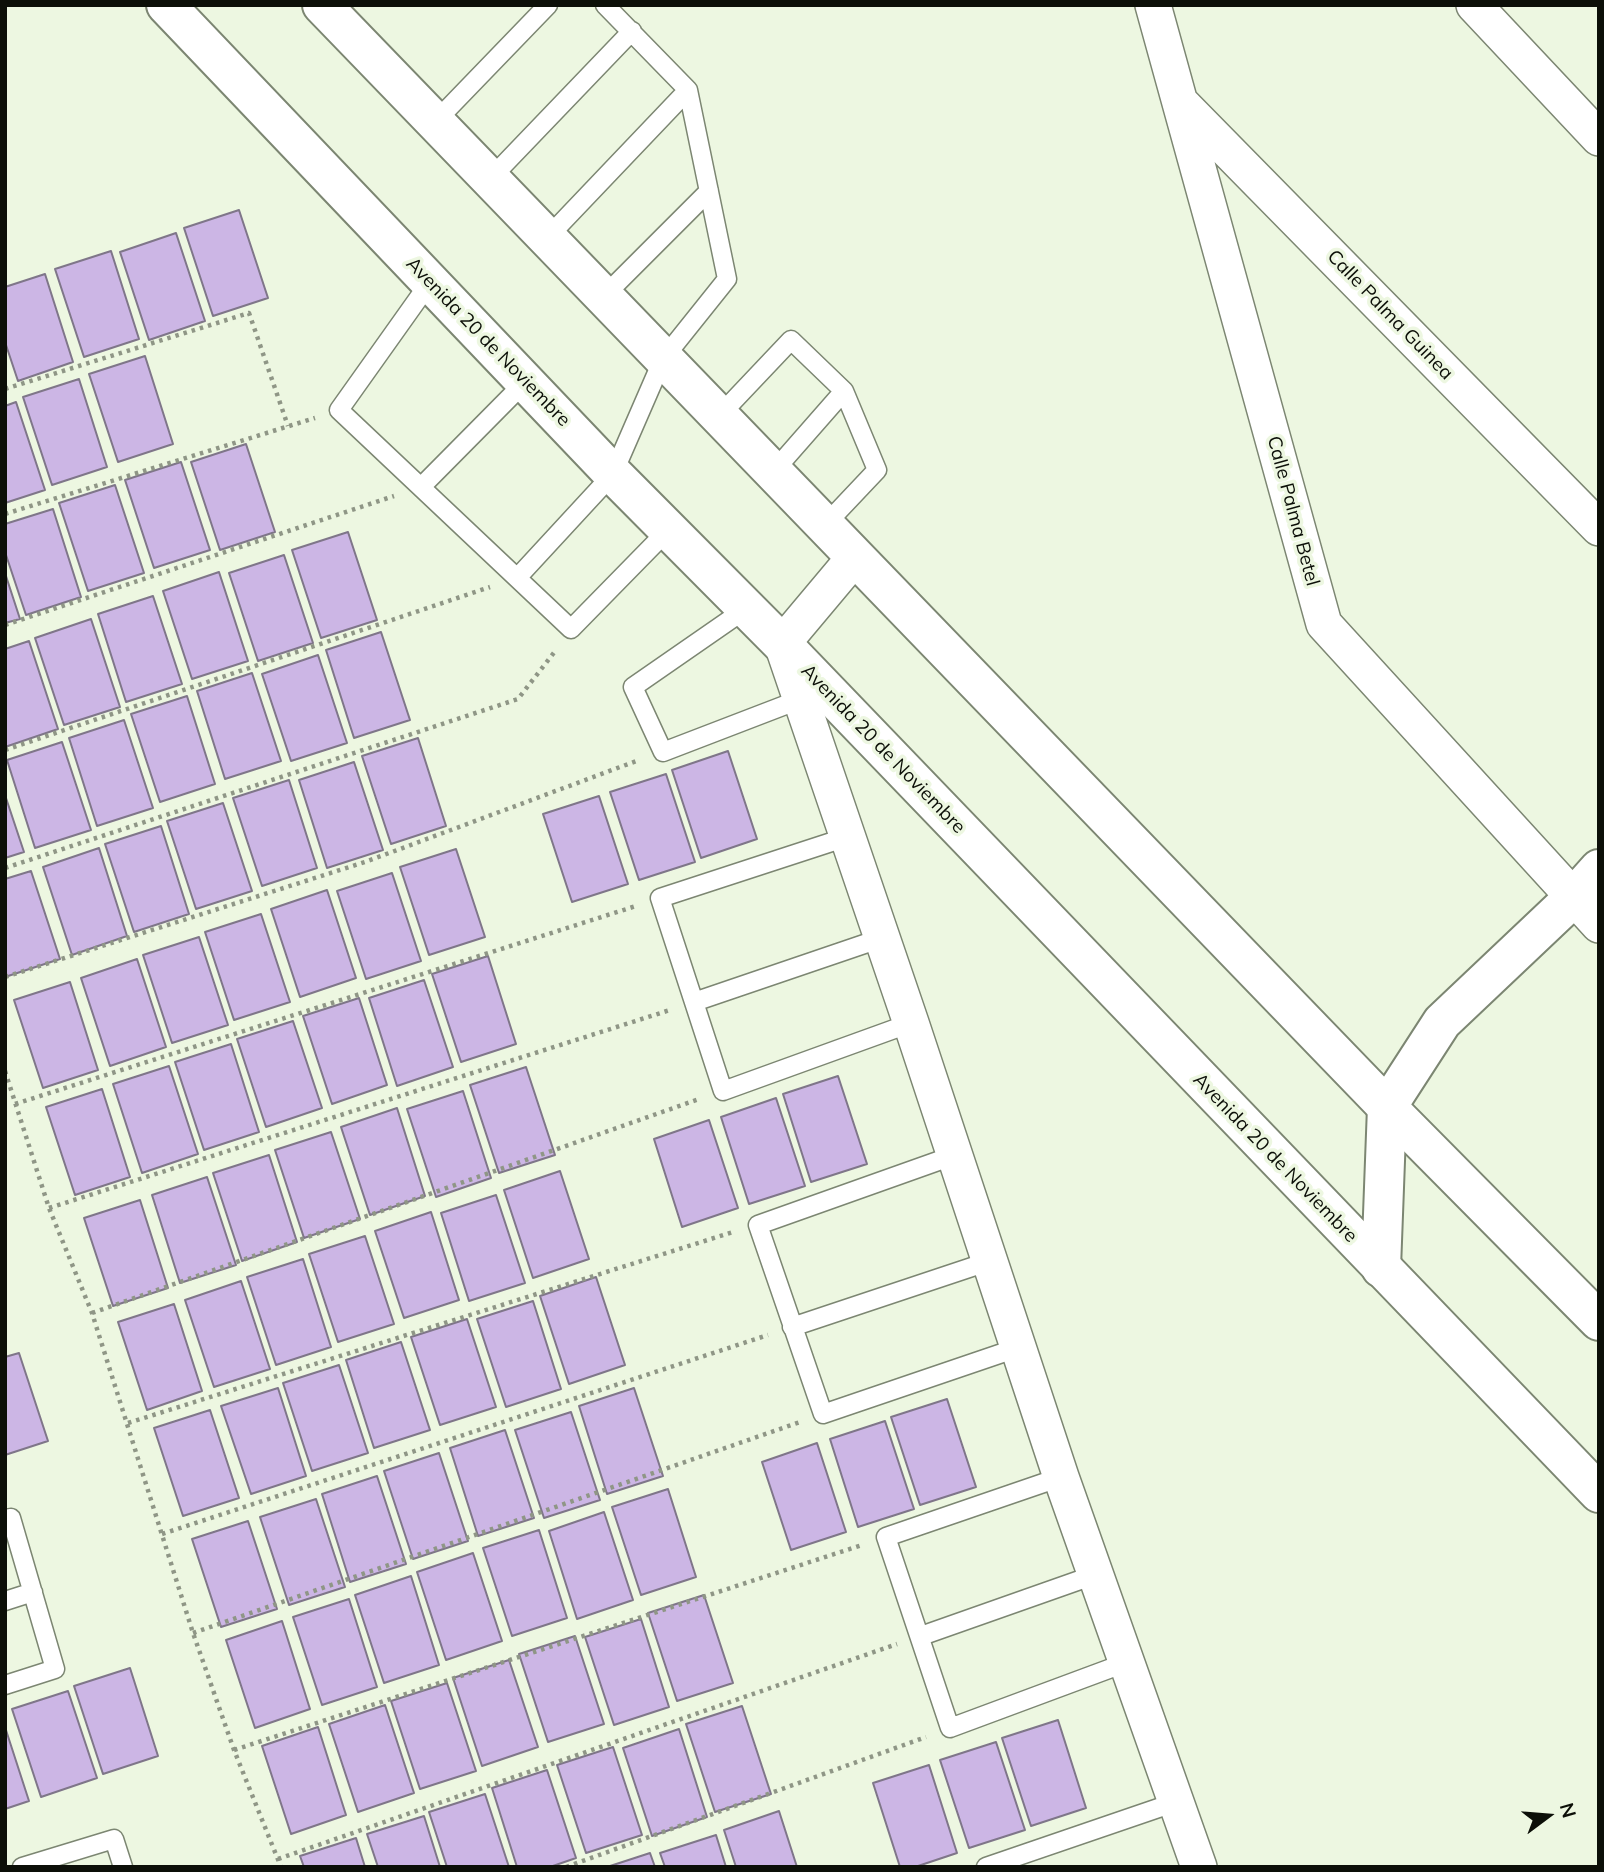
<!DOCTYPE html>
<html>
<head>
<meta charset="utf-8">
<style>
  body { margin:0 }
  #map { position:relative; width:1604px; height:1872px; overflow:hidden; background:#edf7e1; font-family:Mulish,sans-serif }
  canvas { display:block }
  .frame { position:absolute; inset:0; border:7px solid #0c0f08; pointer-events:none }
  .north { position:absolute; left:1513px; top:1781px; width:70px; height:70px; -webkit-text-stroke:5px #edf7e1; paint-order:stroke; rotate:74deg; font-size:19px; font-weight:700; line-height:28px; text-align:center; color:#0c0f08 }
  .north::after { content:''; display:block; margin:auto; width:24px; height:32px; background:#0c0f08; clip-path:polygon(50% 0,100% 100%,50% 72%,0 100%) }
</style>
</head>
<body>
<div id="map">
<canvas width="1604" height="1872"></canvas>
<div class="frame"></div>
<div class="north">N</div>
</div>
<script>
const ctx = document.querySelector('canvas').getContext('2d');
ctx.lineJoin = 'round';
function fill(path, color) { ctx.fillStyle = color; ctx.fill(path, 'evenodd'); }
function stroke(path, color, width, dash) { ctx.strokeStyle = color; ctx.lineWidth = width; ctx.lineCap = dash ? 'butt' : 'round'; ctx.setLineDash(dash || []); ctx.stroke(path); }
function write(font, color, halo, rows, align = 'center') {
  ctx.font = font + ' Mulish,sans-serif'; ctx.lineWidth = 7; ctx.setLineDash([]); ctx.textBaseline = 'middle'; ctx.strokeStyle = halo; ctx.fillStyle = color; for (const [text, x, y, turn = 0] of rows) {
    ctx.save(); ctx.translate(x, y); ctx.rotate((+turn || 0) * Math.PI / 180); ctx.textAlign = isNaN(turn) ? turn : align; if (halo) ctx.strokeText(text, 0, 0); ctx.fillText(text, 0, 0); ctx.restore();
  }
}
const building = new Path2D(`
  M239 210 268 298 213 316 184 228Z
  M176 233 205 321 149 340 120 252Z
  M111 251 139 339 84 357 55 269Z
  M45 274 73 362 18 381 5 342V287Z
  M145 356 173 444 118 462 89 374Z
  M79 379 107 467 52 485 23 397Z
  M16 402 45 490 5 503V406Z
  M246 444 275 532 220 550 191 462Z
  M181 462 210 550 154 568 125 480Z
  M115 485 144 573 88 591 59 503Z
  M53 509 81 597 26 615 5 552V524Z
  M348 532 377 620 321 638 292 550Z
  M284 555 313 643 258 661 229 573Z
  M219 572 248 661 192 679 163 591Z
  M5 573 20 619 5 623Z
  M153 596 182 684 126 702 98 614Z
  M91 619 120 707 64 725 35 638Z
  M381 632 410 720 354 738 326 650Z
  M29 641 58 729 5 747V649Z
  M318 655 347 743 291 761 262 674Z
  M252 673 281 761 225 779 197 691Z
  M187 696 215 784 160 802 131 714Z
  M124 720 153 808 97 826 69 738Z
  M418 738 446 826 391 844 362 756Z
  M62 742 91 830 35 848 7 760Z
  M728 751 757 839 701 858 672 770Z
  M354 762 383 850 327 868 299 780Z
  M666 774 695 862 639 880 610 792Z
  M289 780 317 868 262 886 233 798Z
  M5 795 24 852 5 858Z
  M599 796 628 884 572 902 543 814Z
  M223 803 252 891 196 909 167 821Z
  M161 826 189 914 134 932 105 844Z
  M99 848 127 936 72 955 43 867Z
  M456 849 485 937 429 955 400 867Z
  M31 871 60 959 5 977V879Z
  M392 873 421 961 366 979 337 891Z
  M327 890 356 978 300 997 271 909Z
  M261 914 290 1002 234 1020 205 932Z
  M199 937 228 1025 172 1043 143 955Z
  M488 956 516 1044 461 1062 432 974Z
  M137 959 166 1047 110 1066 81 978Z
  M424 980 453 1067 397 1086 369 998Z
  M70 982 98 1070 43 1088 14 1000Z
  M359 998 387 1085 332 1104 303 1016Z
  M293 1021 322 1108 266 1127 237 1039Z
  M231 1044 259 1132 204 1150 175 1062Z
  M169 1066 198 1154 142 1173 113 1084Z
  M526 1067 555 1155 499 1173 470 1085Z
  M838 1076 867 1164 811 1182 783 1094Z
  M102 1089 130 1177 75 1195 46 1107Z
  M463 1091 491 1178 436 1197 407 1109Z
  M776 1098 805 1186 749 1204 721 1117Z
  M397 1108 425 1196 370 1215 341 1127Z
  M709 1120 738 1208 682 1227 654 1139Z
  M331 1132 360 1219 304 1238 275 1150Z
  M269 1155 297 1242 242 1261 213 1173Z
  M560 1171 589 1259 533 1278 504 1190Z
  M207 1177 236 1265 180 1283 152 1195Z
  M496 1195 525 1283 469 1301 441 1213Z
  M140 1200 168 1288 113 1306 84 1218Z
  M431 1212 459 1300 404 1318 375 1231Z
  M365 1236 394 1324 338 1342 309 1254Z
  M303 1259 331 1347 276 1365 247 1277Z
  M596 1277 625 1365 569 1384 540 1296Z
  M241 1281 270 1369 214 1387 185 1300Z
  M533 1301 561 1389 506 1407 477 1319Z
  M174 1304 202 1391 147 1410 118 1322Z
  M467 1319 496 1407 440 1425 411 1337Z
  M401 1342 430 1430 374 1448 346 1360Z
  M19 1353 48 1441 5 1455V1357Z
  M339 1365 368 1453 312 1471 283 1383Z
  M278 1388 306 1476 251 1494 221 1406Z
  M634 1388 663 1476 607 1494 579 1406Z
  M947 1399 976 1487 920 1505 891 1417Z
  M210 1410 239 1498 183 1516 154 1428Z
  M571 1412 600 1500 544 1518 515 1430Z
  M885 1421 914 1509 858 1527 830 1439Z
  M505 1430 534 1518 478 1536 450 1448Z
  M817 1443 846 1532 791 1550 762 1462Z
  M439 1453 468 1541 413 1559 384 1471Z
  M377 1476 406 1564 350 1582 322 1494Z
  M668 1489 696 1577 641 1595 612 1507Z
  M316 1499 345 1587 289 1605 260 1517Z
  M604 1512 633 1600 577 1619 549 1531Z
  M248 1521 277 1609 221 1627 192 1539Z
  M539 1530 567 1618 512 1636 483 1548Z
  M473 1553 502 1641 446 1660 417 1572Z
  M411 1576 439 1665 384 1683 355 1595Z
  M704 1595 733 1683 677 1701 648 1613Z
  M349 1599 377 1687 322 1705 293 1617Z
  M641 1619 669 1707 614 1725 585 1637Z
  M282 1621 310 1709 255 1728 226 1640Z
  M575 1636 604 1724 548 1742 519 1654Z
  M509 1660 538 1747 482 1766 453 1678Z
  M130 1668 158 1756 103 1774 74 1686Z
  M447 1683 476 1771 420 1789 391 1701Z
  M68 1691 97 1778 41 1797 12 1709Z
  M385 1705 414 1793 358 1812 329 1724Z
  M742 1706 771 1794 715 1812 686 1724Z
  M1058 1720 1086 1808 1031 1826 1002 1738Z
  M5 1727 29 1801 5 1809Z
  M318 1727 346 1815 291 1834 262 1746Z
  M679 1729 707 1817 652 1836 623 1748Z
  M996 1742 1025 1830 969 1848 940 1760Z
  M613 1747 642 1835 586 1853 557 1765Z
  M929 1765 957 1853 915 1867H900L873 1783Z
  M547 1770 576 1858 550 1867H517L492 1788Z
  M485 1794 509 1867H447L429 1812Z
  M779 1811 797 1867H736L724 1830Z
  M424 1816 440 1867H378L367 1834Z
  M716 1835 726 1867H665L660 1853Z
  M356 1838 365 1867H304L300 1856Z
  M650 1853 655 1867H607Z`);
fill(building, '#ccb6e5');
stroke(building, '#7f7689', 2);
const service = new Path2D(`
  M435 122 548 5
  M490 179 632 31
  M547 238 688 90
  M430 282 339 410 571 629 669 529
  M603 297 709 191
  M719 416 791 340 844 391 877 470 825 525
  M773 472 844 391
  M421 487 526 381
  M517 578 613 474 663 359 727 279 688 90 605 5
  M747 608 633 687 663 752 801 699
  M847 837 660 898 723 1091 911 1023
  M694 1002 882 938
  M955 1155 758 1225 823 1414 1017 1348
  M792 1327 990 1261
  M1061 1477 886 1537 950 1728 1125 1663
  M5 1519 11 1518 55 1669 5 1685
  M5 1601 33 1592
  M921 1636 1097 1574
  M22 1867 114 1839 123 1867
  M986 1867 1176 1802`);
const minor = new Path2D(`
  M1153 5 1324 624 1599 925
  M1474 5 1599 138
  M1183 105 1599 528
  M855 557 782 644 911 1023 1061 1477 1199 1867`);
const tertiary = new Path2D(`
  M1381 1268 1387 1107 1442 1022 1573 898 1599 869`);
const primary = new Path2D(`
  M166 5 613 474 782 644 1599 1493
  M322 5 1387 1107 1599 1321`);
stroke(service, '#7c8672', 21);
stroke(minor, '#7c8672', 38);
stroke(tertiary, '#7c8672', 42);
stroke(primary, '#7c8672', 42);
stroke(new Path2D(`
  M5 389 249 313 288 426
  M5 514 315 418
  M5 625 394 496
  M5 750 490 587
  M5 868 518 699 556 650
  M5 977 365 862 639 760
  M5 1071 49 1208 92 1313 193 1633 234 1750 281 1867
  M15 1104 636 906
  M49 1208 670 1010
  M92 1313 699 1099
  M128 1423 733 1232
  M162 1534 768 1335
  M193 1633 800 1422
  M234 1750 862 1545
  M278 1859 897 1644
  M566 1867 926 1737`), '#8f9686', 4.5, [3.5, 5]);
stroke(service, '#fff', 18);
stroke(minor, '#fff', 35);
stroke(tertiary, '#fff', 38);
stroke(primary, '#fff', 38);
write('19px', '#0c0f08', '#edf7e1', [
  ["Calle Palma Guinea",1390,315,46],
  ["Avenida 20 de Noviembre",488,342,46],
  ["Calle Palma Betel",1293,511,75],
  ["Avenida 20 de Noviembre",883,749,46],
  ["Avenida 20 de Noviembre",1275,1158,46]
]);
</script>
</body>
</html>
